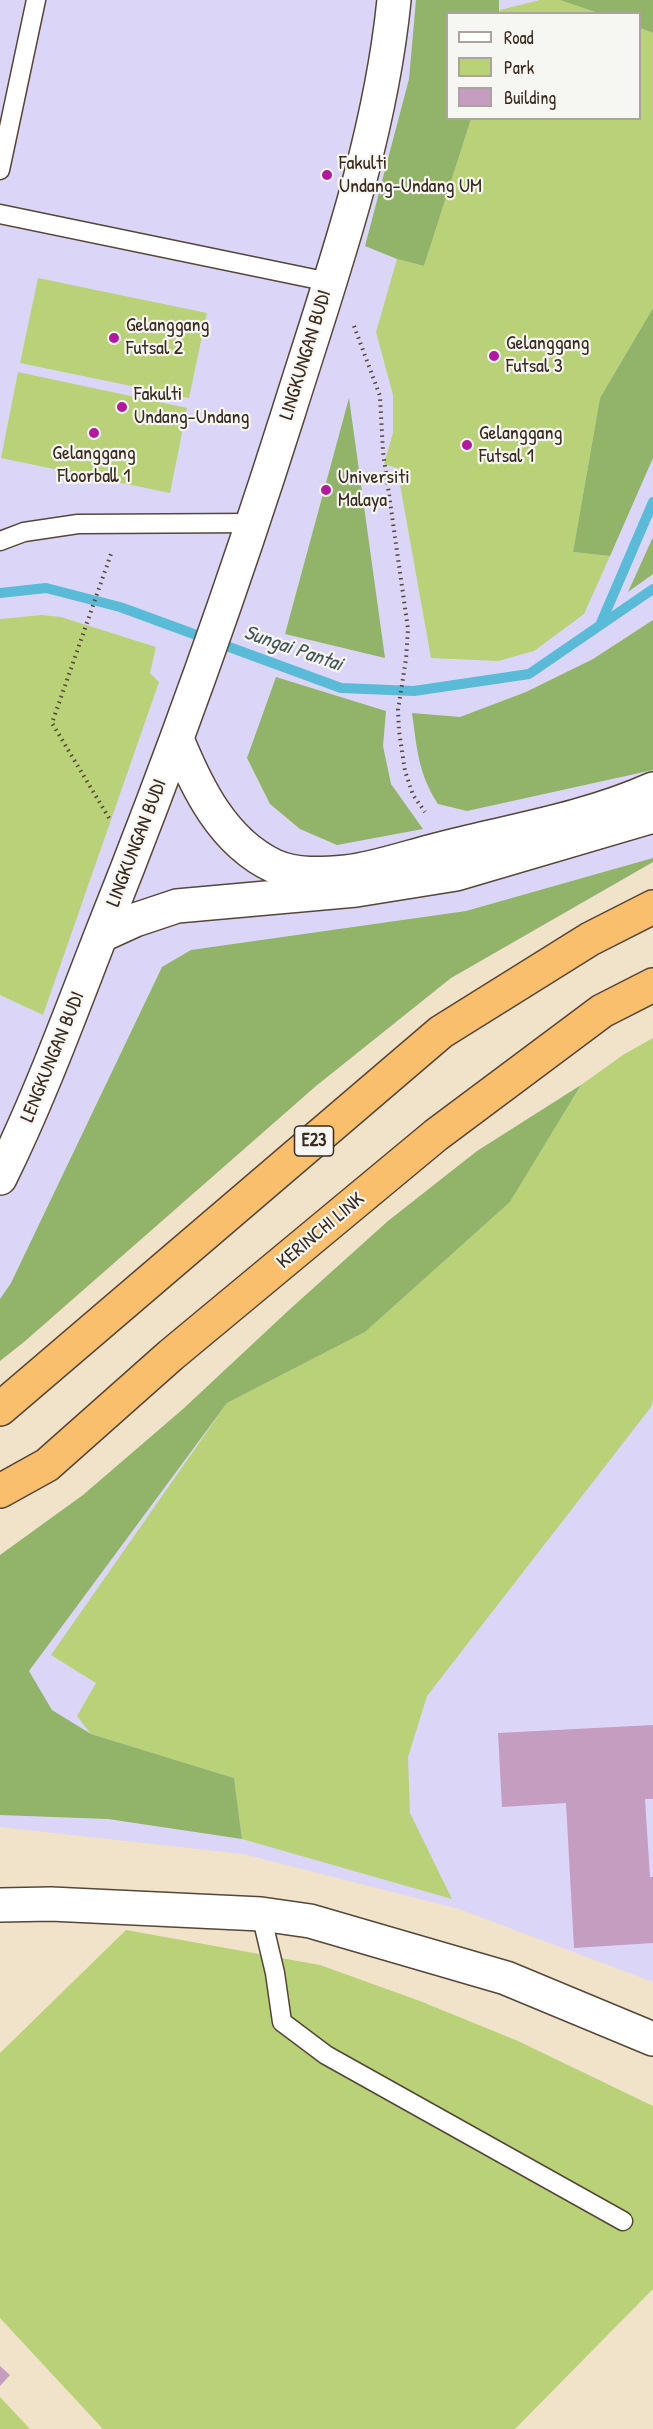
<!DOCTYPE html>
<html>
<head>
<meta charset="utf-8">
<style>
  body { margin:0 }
  #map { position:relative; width:653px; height:2429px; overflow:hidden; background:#f1e3c9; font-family:"Patrick Hand",sans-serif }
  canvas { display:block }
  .legend { position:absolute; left:446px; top:12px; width:195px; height:108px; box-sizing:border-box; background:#f6f6f2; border:2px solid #aba49d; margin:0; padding:8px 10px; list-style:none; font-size:18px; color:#3b2a1e }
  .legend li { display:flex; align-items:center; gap:12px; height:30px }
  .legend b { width:30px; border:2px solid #aba49d }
</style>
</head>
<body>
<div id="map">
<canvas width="653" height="2429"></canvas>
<ul class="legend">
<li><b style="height:8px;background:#fff"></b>Road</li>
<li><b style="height:16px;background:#b9d278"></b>Park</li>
<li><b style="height:16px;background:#c49dc1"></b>Building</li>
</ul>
</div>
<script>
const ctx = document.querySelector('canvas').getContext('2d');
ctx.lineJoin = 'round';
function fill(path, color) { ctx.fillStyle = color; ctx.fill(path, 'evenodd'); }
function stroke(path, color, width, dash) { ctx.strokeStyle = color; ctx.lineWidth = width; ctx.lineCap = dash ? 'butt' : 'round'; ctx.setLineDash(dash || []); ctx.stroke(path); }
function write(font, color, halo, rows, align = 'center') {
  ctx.font = font + ' "Patrick Hand",sans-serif'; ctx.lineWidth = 4.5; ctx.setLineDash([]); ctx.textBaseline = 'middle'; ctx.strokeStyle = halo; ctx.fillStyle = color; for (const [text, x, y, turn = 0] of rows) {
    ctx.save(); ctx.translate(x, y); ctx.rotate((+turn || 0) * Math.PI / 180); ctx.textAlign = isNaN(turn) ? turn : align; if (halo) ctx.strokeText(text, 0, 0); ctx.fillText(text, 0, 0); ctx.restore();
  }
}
fill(new Path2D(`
  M0 0H653V862L451 978 316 1086 0 1325ZM448 14H640V118H448Z
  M653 1038V1982L459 1909 243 1854 0 1827V1555L83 1495 183 1409 289 1310 388 1221 477 1151 581 1085 623 1055Z`), '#dbd6f7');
fill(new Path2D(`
  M540 0H560L598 13 499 14 500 10Z
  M640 28 653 33V308L600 398 573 552 610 556 584 614 534 651 498 661 431 658 397 468 384 464 393 433V395L376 332 397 259 424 266 471 119 640 118Z
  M38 278 207 313 189 398 20 363Z
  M18 372 187 408 170 493 1 458Z
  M42 615 61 617 156 647 150 673 159 682 43 1015 0 995V619Z
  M653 1038V1400L651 1407 427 1696 408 1757 410 1813 452 1899 242 1839 234 1778 91 1734 77 1716 96 1683 51 1655 227 1403 365 1332 510 1202 581 1085 623 1055Z
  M126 1930 320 1965 420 2001 518 2041 653 2106V2289L515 2429H103L0 2318V2053Z
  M0 2397 30 2429H0Z`), '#b9d278');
fill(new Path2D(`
  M416 0H499V13L448 14V118L471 119 424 266 397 259 365 246 409 79Z
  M560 0H653V33L640 28V14L598 13Z
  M653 308V458L610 556 573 552 600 398Z
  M349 398 385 658 285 634Z
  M653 537V574L628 592Z
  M653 620V770L467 811 438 804C418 773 417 748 412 713L460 717 526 692 593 659Z
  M276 677 386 711 383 746 391 784 423 829 337 845 300 829 270 804 247 758Z
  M653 858V862L451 978 316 1086 24 1342 0 1361V1299L11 1283 162 967 191 950 466 911Z
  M581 1085 510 1202 365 1332 227 1403 29 1671 52 1710 91 1734 234 1778 242 1839 108 1819 0 1815V1555L83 1495 183 1409 289 1310 388 1221 477 1151Z`), '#92b468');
stroke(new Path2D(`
  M0 593 46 588 120 607 341 688 414 691 529 674 653 589
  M601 623 653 502`), '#59bbd7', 10);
fill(new Path2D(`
  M653 1725V1799H645L650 1877H653V1943L574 1948 566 1803 502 1807 498 1733Z
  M0 2366 10 2375 0 2386Z`), '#c49dc1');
const service = new Path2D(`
  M0 170 36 0
  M0 214 329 282
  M0 541 24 532 78 524 254 523
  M261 1914 275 1973 282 2022 326 2055 623 2221`);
const minor = new Path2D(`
  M0 1905 51 1904 261 1914 310 1921 506 1978 653 2039`);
const tertiary = new Path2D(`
  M177 739C197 788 223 842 274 866 296 876 323 874 346 872 376 869 417 854 448 847 516 830 588 818 653 789
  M102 935 135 920 177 906 356 890 456 874 653 816
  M0 1178C39 1099 69 1017 101 935 170 763 233 588 289 411 331 277 380 141 394 0`);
const motorway = new Path2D(`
  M0 1409 441 1032 590 939 653 907
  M0 1491 47 1465 171 1355 436 1135 602 1011 653 985`);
stroke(service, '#564638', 21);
stroke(minor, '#564638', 36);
stroke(tertiary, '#564638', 36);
stroke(motorway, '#564638', 36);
stroke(new Path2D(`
  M354 326 380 396 383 452 408 629 406 659 398 710 399 731 405 771 413 795 425 812
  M109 818 52 723 112 551`), '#564638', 4, [1.5, 4.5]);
stroke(service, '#fff', 18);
stroke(minor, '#fff', 33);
stroke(tertiary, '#fff', 33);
stroke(motorway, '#f9bf6d', 33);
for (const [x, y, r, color] of [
  [327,175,6,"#b5179e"],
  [114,338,6,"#b5179e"],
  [494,356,6,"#b5179e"],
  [122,407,6,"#b5179e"],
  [94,433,6,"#b5179e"],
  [467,445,6,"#b5179e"],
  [326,490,6,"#b5179e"]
]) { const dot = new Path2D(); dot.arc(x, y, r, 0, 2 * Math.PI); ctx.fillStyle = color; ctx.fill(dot); stroke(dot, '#f6f6f2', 2); }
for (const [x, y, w] of [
  [314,1141,39]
]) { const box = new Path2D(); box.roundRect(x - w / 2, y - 15, w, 30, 4.5); ctx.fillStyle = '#f6f6f2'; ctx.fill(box); stroke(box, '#3b2a1e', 1.5); }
write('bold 18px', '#3b2a1e', null, [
  ["E23",314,1141]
]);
write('20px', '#3b2a1e', '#f6f6f2', [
  ["Fakulti",339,164],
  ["Undang-Undang UM",339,187],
  ["Gelanggang",126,326],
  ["Futsal 2",126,349],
  ["Gelanggang",506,344],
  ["Futsal 3",506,367],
  ["Fakulti",134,395],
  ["Undang-Undang",134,418],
  ["Gelanggang",479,434],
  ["Futsal 1",479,457],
  ["Gelanggang",94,454,"center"],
  ["Floorball 1",94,477,"center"],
  ["Universiti",338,478],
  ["Malaya",338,501]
], 'left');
write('20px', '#3b2a1e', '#f6f6f2', [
  ["LINGKUNGAN BUDI",306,355,-73],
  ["LINGKUNGAN BUDI",137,843,-69],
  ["LENGKUNGAN BUDI",53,1057,-68],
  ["KERINCHI LINK",321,1231,-40]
]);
write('italic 21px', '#445656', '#f6f6f2', [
  ["Sungai Pantai",293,649,19]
]);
</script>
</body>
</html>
